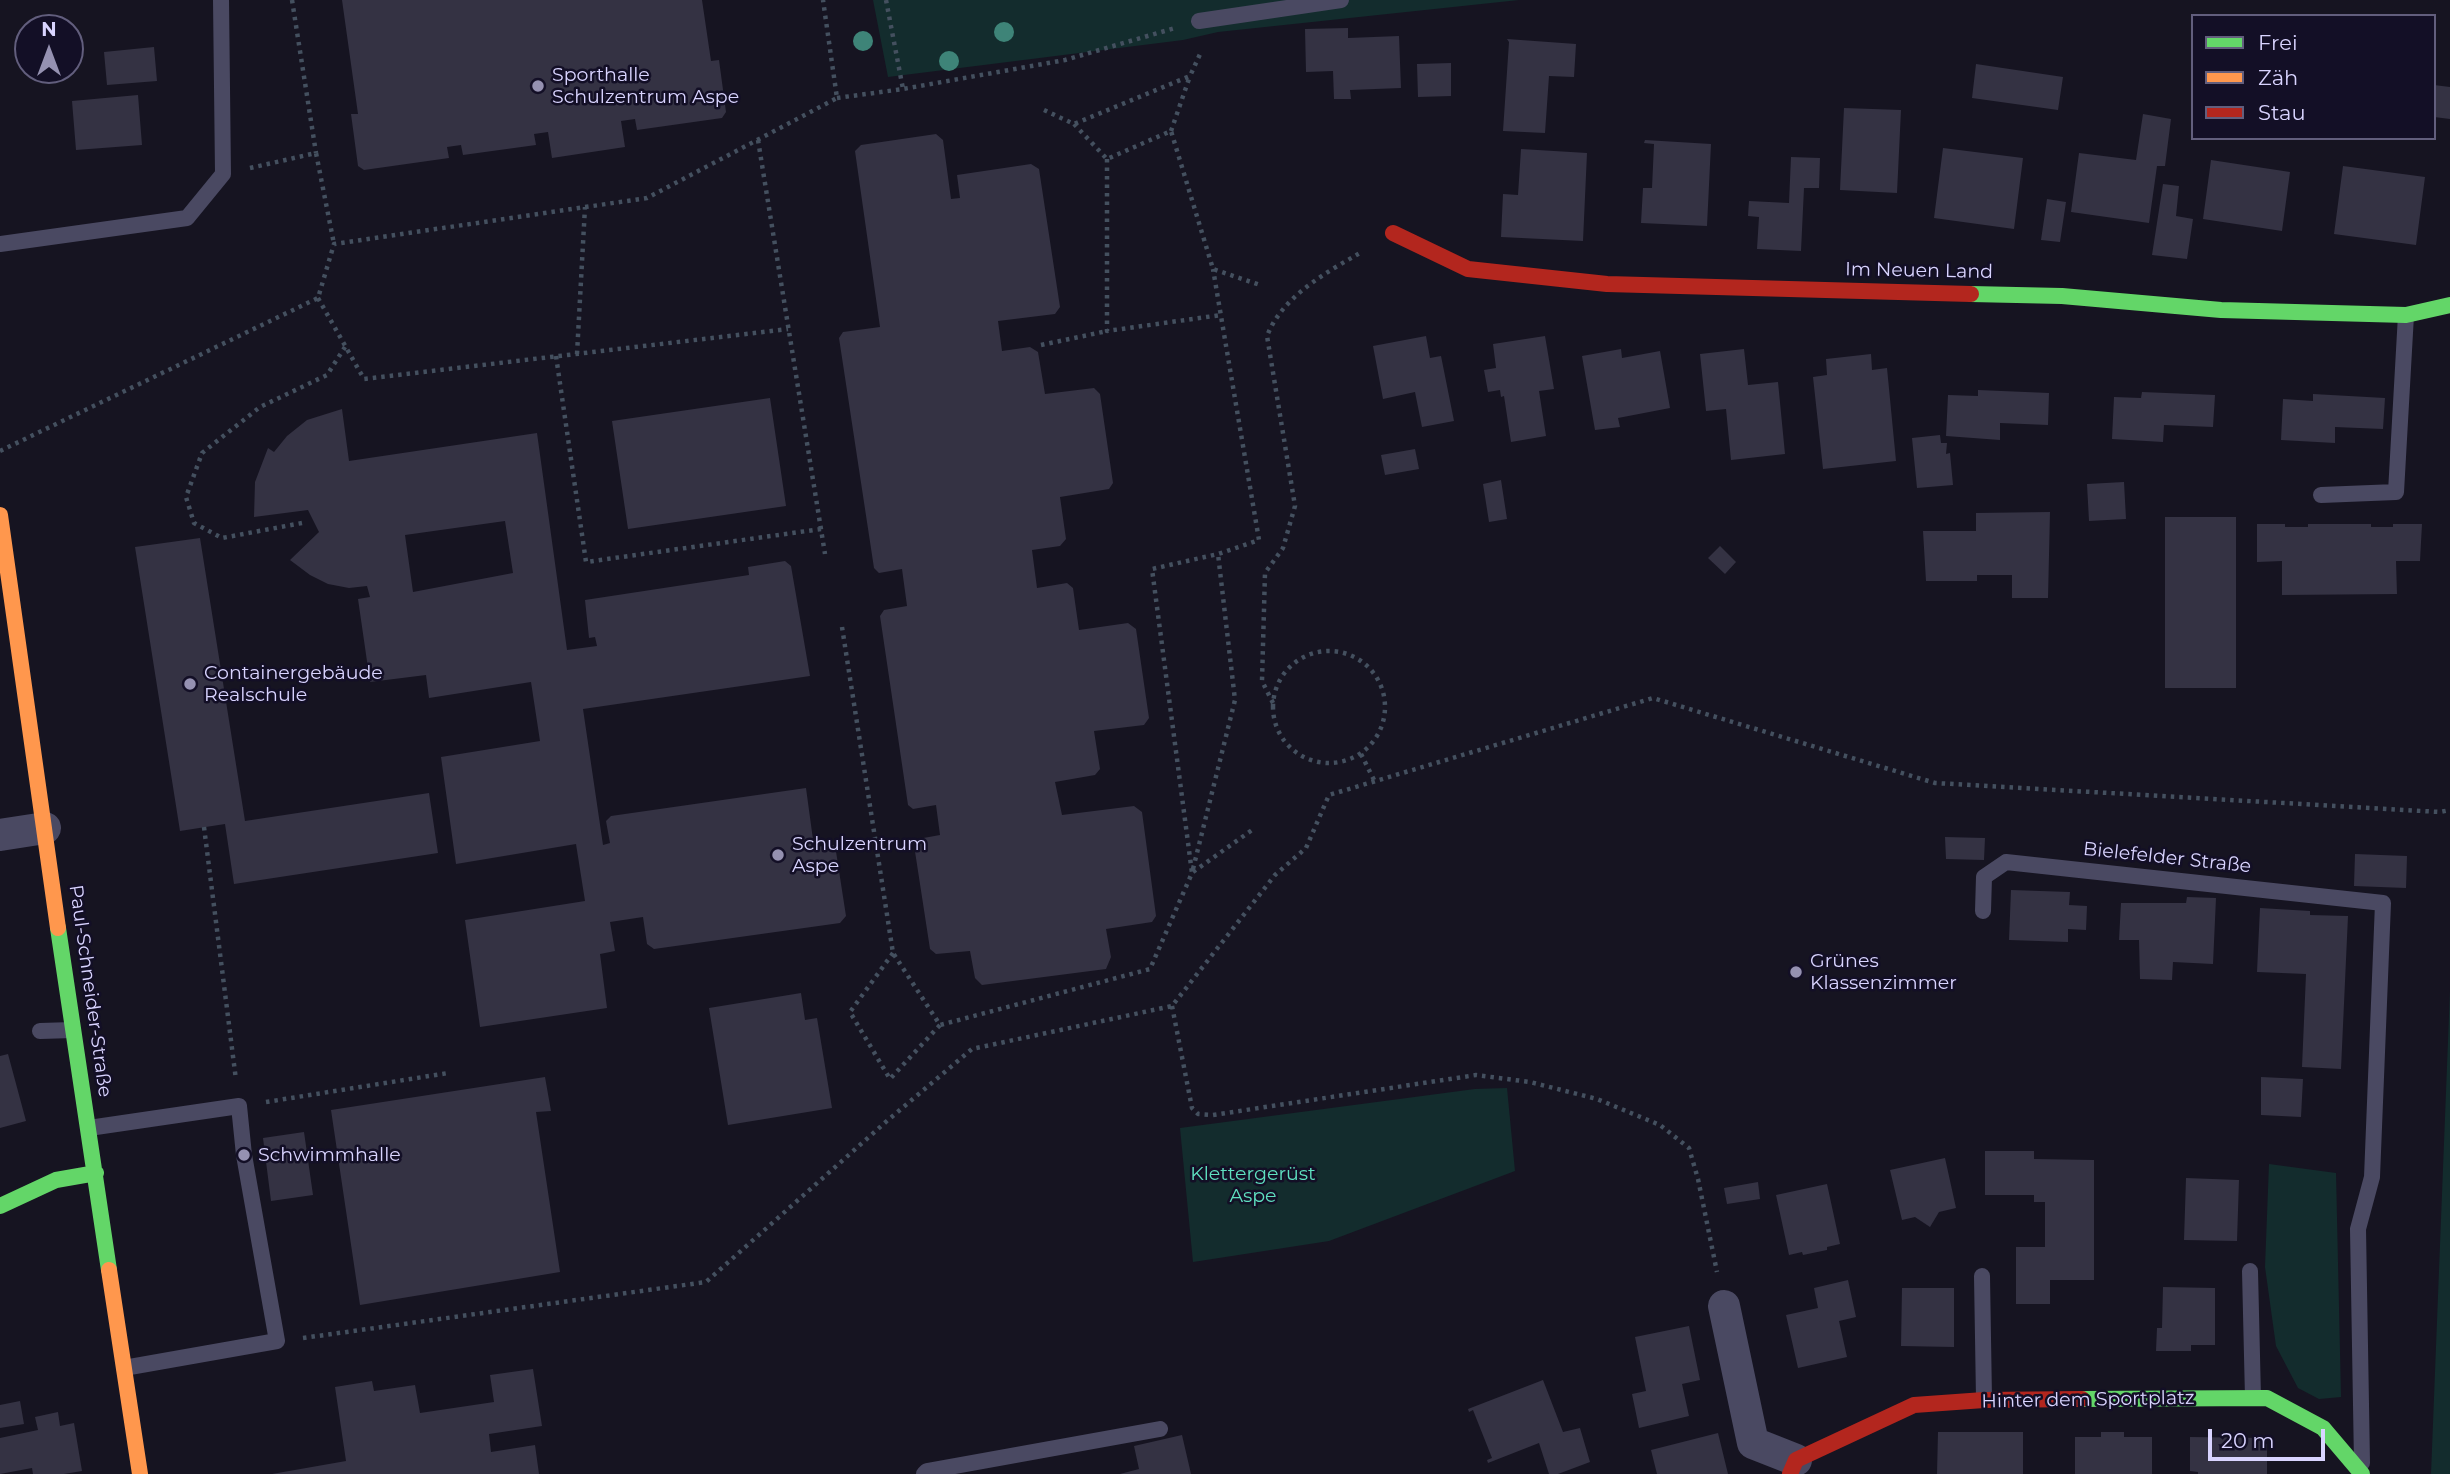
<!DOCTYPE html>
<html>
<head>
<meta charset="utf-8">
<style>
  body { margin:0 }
  #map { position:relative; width:2450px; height:1474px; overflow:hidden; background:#161421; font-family:Montserrat,sans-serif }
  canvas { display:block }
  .legend { position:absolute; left:2191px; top:14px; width:245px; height:126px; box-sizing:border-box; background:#130f26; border:2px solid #625e7d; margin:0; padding:9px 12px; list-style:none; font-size:21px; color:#d9d4ff }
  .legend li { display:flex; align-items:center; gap:14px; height:35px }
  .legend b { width:35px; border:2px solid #625e7d }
  .north { position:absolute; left:14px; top:14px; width:70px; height:70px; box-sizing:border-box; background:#130f26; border:2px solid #625e7d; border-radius:50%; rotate:0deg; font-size:19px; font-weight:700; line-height:28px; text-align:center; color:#d9d4ff }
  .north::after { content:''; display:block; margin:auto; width:24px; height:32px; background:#9591b1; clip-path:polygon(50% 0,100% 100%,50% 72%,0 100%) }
  .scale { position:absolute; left:2208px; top:1429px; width:117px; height:32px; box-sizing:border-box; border:4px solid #d9d4ff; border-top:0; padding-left:9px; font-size:21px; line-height:24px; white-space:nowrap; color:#d9d4ff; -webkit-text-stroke:5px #130f26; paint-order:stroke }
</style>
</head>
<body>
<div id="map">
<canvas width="2450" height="1474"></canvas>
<ul class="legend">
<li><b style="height:9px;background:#63d668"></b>Frei</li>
<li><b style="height:9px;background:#ff974d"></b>Zäh</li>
<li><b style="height:9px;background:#b3261e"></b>Stau</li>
</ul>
<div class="north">N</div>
<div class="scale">20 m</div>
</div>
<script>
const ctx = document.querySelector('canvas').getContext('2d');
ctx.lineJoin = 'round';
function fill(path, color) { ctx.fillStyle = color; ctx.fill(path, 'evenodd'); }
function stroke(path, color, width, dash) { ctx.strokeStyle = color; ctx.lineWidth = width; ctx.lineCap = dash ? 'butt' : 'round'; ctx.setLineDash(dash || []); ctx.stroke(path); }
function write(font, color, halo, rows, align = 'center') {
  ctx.font = font + ' Montserrat,sans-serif'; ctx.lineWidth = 5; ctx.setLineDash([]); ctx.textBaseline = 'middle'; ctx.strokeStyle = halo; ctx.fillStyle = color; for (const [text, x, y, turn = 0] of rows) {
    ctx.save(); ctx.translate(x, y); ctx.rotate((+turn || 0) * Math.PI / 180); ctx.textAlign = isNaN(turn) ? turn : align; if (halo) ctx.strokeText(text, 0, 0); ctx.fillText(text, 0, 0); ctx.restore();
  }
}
fill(new Path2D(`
  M873 0H1519L1218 32 1183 40 888 77Z
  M2450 990V1474H2431Z
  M1507 1088 1515 1171 1329 1241 1193 1262 1180 1128 1475 1089Z
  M2269 1164 2336 1173 2341 1397 2319 1399 2298 1388 2276 1346 2265 1267Z`), '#132c2d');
fill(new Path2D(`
  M342 0H702L711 61 719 60 726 112 722 118 637 130 635 119 621 121 625 147 552 158 548 132 534 134 536 145 463 155 461 145 447 147 449 158 364 170 358 166 351 114H358Z
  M1348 28V38L1399 36 1401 88 1350 90 1351 99H1334L1333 71 1306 72 1305 29Z
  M1507 39 1576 44 1574 77 1549 76 1545 133 1503 131 1509 42Z
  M154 47 157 81 107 85 104 52Z
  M1451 63V96L1418 97 1417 64Z
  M1976 64 2063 77 2058 110 1972 98Z
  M2434 85 2450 87V119L2434 117Z
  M138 95 142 145 76 150 72 101Z
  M1844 108 1901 110 1897 193 1840 190Z
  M2143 114 2171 119 2165 166H2157L2149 223 2071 212 2079 153 2136 160Z
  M936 134 943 140 951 199 960 198 957 175 1031 164 1039 169 1060 307 1055 314 998 321 1002 351 1030 347 1038 352 1045 394 1094 388 1100 394 1113 483 1109 489 1060 497 1066 539 1060 546 1032 550 1037 588 1067 583 1073 588 1079 630 1128 623 1136 629 1149 718 1144 725 1094 731 1100 769 1095 775 1055 782 1062 815 1134 806 1142 812 1156 916 1152 922 1106 929 1111 957 1106 969 982 985 975 978 970 951 936 954 930 949 914 845 918 839 940 835 936 805 913 809 908 805 880 616 884 610 907 606 902 569 879 573 874 568 839 338 843 332 880 327 855 151 861 145Z
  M1645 140 1711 144 1707 226 1641 223 1643 188H1652L1654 144 1644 143Z
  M1943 148 2023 158 2014 229 1934 218Z
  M1521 149 1587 153 1583 241 1501 237 1503 194 1518 195Z
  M1791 157 1820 158 1819 188H1804L1801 251 1757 249 1759 217 1748 216 1749 201 1789 203Z
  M2211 160 2290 172 2282 231 2203 219Z
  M2343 166 2425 177 2416 245 2334 234Z
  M2163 184 2179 186 2176 216 2193 219 2187 259 2152 255Z
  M2047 199 2066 202 2060 242 2041 240Z
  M1426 336 1430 358 1441 356 1454 421 1422 427 1415 392 1383 399 1373 346Z
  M1545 336 1554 389 1539 391 1546 436 1511 442 1504 396 1501 397 1500 390 1488 392 1484 370 1496 368 1493 344Z
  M1621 349 1622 358 1660 351 1670 408 1618 418 1620 427 1595 430 1582 356Z
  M1744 349 1748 385 1778 382 1785 454 1731 460 1726 409 1706 411 1700 354Z
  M1871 354 1872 370 1887 368 1896 461 1823 469 1813 377 1827 375 1826 359Z
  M1978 390 2049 393 2048 425 2000 423V440L1946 436 1948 395 1978 396Z
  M2142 392 2215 395 2213 427 2164 425 2163 442 2112 439 2114 397 2141 398Z
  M2313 394 2385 398 2383 429 2335 427V443L2281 440 2283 399 2313 401Z
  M770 398 786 506 628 529 612 421Z
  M342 409 349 461 537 433 567 650 597 646 595 637 589 638 585 600 749 575 748 567 785 561 791 566 810 676 583 709 603 845 610 843 606 821 611 816 806 788 814 847 835 845 846 916 840 923 654 949 647 944 643 917 610 922 615 951 600 954 607 1008 480 1027 465 920 585 901 576 844 456 864 441 757 540 741 531 682 429 698 426 675 370 682 358 599 370 597 367 586 349 588 328 584 310 575 290 560 319 532 308 510 254 517 255 482 268 448 274 452 287 436 307 420ZM505 521 513 573 413 592 405 535Z
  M1940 435 1941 443H1947L1946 454 1950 453 1953 485 1917 488 1912 438Z
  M1415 449 1419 469 1385 475 1381 455Z
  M1501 480 1507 519 1489 522 1483 484Z
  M2124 482 2126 519 2089 521 2087 484Z
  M2050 512 2048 598H2012V575H1977V581H1926L1923 531H1976V513Z
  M2165 517H2236V688H2165Z
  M2257 524H2285V527H2308V524H2371V527H2393V524H2422L2420 561H2396L2397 594 2282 595V561L2257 562Z
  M200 538 245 821 429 793 438 853 234 884 225 824 180 831 135 547Z
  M1720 546 1736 562 1725 574 1708 558Z
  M1945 837 1985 838 1984 860 1946 859Z
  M2355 854 2407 856 2406 888 2354 886Z
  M2011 890 2070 892 2069 905 2087 906 2086 930 2068 929V942L2009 940Z
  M2187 897 2216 898 2213 964 2173 962 2172 980 2140 979 2139 940H2119L2121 903H2186Z
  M2260 908 2310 911V915L2348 916 2341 1069 2302 1067 2306 974 2257 972Z
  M801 993 805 1020 817 1018 832 1108 728 1125 709 1008Z
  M8 1054 26 1121 0 1128V1056Z
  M545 1077 551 1111 536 1112 560 1272 360 1305 331 1110Z
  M2261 1077 2303 1079 2301 1117 2261 1115Z
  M304 1132 313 1195 271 1201 263 1138Z
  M1985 1151H2034V1159L2094 1160V1280H2050V1304H2016V1247H2045V1202H2034V1195H1985Z
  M1945 1158 1956 1208 1939 1212 1930 1227 1915 1217 1902 1220 1890 1170Z
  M2186 1178 2239 1180 2237 1241 2184 1240Z
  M1758 1182 1760 1199 1727 1204 1724 1188Z
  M1827 1184 1840 1244 1827 1247V1250L1803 1255 1802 1252 1789 1255 1776 1195Z
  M1848 1280 1856 1317 1839 1321 1847 1357 1798 1368 1786 1315 1818 1308 1814 1288Z
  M2163 1287 2215 1288V1345H2191V1351H2156L2157 1328H2162Z
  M1902 1288H1954V1347L1901 1346Z
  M1689 1326 1700 1380 1682 1384 1689 1416 1639 1428 1632 1394 1646 1391 1635 1337Z
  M533 1369 542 1426 489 1434 491 1452 535 1445 539 1474H272L346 1461 335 1387 372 1381 374 1391 415 1385 420 1413 494 1402 490 1375Z
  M1543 1380 1563 1432 1580 1428 1590 1462 1558 1474H1549L1539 1443 1488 1463 1487 1460 1492 1458 1473 1410 1469 1412 1468 1409Z
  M20 1401 24 1424 0 1428V1405Z
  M58 1412 60 1426 74 1423 82 1471 64 1474H33L32 1468 0 1474V1438L38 1430 35 1417Z
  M1938 1432H2023V1474H1937Z
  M2101 1432H2124V1437H2152V1474H2075V1437H2101Z
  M1718 1433 1728 1474H1657L1651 1450Z
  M1182 1435 1191 1474H1120L1139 1469 1134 1446Z
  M2190 1437 2267 1438V1474H2198V1472L2190 1471Z`), '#343243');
stroke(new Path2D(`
  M292 0 316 153
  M886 0 903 89
  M837 98 903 89 1065 60 1175 28
  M1044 110 1074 124 1190 76 1201 52
  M1074 124 1107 159 1171 131 1213 269 1260 285
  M1171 131 1190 76
  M758 140 825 554
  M1107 159V331L1221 315
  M250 168 316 153 334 244
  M318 298 364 379 788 329
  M1041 345 1107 331
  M577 354 585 207
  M556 356 586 562 821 529
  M0 451 318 298 334 244 647 198 837 98 823 0
  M302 523 222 538 194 523 186 497 202 453 260 407 327 375 345 347
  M842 627 893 953 940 1025 1150 969 1192 873 1152 569 1218 554 1259 540 1213 269
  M1273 707a56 56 0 1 1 112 0a56 56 0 1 1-112 0Z
  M1273 703 1262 681 1265 573 1283 548 1295 506 1267 336C1282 297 1325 273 1360 253
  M1361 754 1375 782
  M204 827 236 1080
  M1193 869 1235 700 1218 554
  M1193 872 1252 830
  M893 953 850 1012 890 1079 940 1025
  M1172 1006 1192 1108 1198 1114 1213 1115 1476 1075 1530 1082 1597 1099 1660 1125 1689 1148 1698 1179 1717 1272
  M266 1102 448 1073
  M303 1338 706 1282 888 1120 972 1049 1172 1006 1275 875 1306 848 1329 795 1653 698 1935 783 2440 812 2450 810`), '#44505f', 4.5, [3.5, 5]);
stroke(new Path2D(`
  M1199 21 1341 0
  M0 244 187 218 223 174 221 0
  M2321 495 2396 492 2406 315
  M1983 911 1984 877 2006 862 2383 903 2372 1177 2358 1229 2362 1463
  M40 1031 73 1030
  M89 1128 239 1106 244 1155 277 1341 124 1368
  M2250 1271 2253 1398
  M1982 1276 1984 1399
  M924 1474 927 1471 1160 1429`), '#4a4962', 16);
stroke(new Path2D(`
  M0 835 45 828
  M1724 1306 1753 1443 1796 1460`), '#4a4962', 32);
stroke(new Path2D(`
  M1971 294 2062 296 2221 310 2406 315 2450 305
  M58 928 109 1270
  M0 1206 56 1180 96 1173
  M2082 1399 2267 1398 2323 1428 2362 1474`), '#63d668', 16);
stroke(new Path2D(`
  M0 515 58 928
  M109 1270 140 1474`), '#ff974d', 16);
stroke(new Path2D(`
  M1393 233 1468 269 1607 284 1971 294
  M1790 1474 1796 1460 1914 1405 1984 1400 2082 1399`), '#b3261e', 16);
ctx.fillStyle = '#3e8478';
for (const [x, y] of [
  [1004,32],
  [863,41],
  [949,61]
]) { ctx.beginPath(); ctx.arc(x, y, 10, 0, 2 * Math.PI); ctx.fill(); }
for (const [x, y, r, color] of [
  [538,86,7,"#9591b1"],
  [190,684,7,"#9591b1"],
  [778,855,7,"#9591b1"],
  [1796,972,7,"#9591b1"],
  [244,1155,7,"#9591b1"]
]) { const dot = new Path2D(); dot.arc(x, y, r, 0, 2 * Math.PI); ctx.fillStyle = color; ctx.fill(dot); stroke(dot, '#130f26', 2.5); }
write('19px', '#d9d4ff', '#130f26', [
  ["Sporthalle",552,75],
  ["Schulzentrum Aspe",552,97],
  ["Containergebäude",204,673],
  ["Realschule",204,695],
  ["Schulzentrum",792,844],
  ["Aspe",792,866],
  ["Grünes",1810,961],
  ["Klassenzimmer",1810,983],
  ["Schwimmhalle",258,1155]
], 'left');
write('19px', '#d9d4ff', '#130f26', [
  ["Im Neuen Land",1919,271,1],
  ["Bielefelder Straße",2167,858,6],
  ["Paul-Schneider-Straße",90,991,82],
  ["Hinter dem Sportplatz",2088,1400,-1]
]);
write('19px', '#5fe0c0', '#130f26', [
  ["Klettergerüst",1253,1174],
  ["Aspe",1253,1196]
]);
</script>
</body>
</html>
